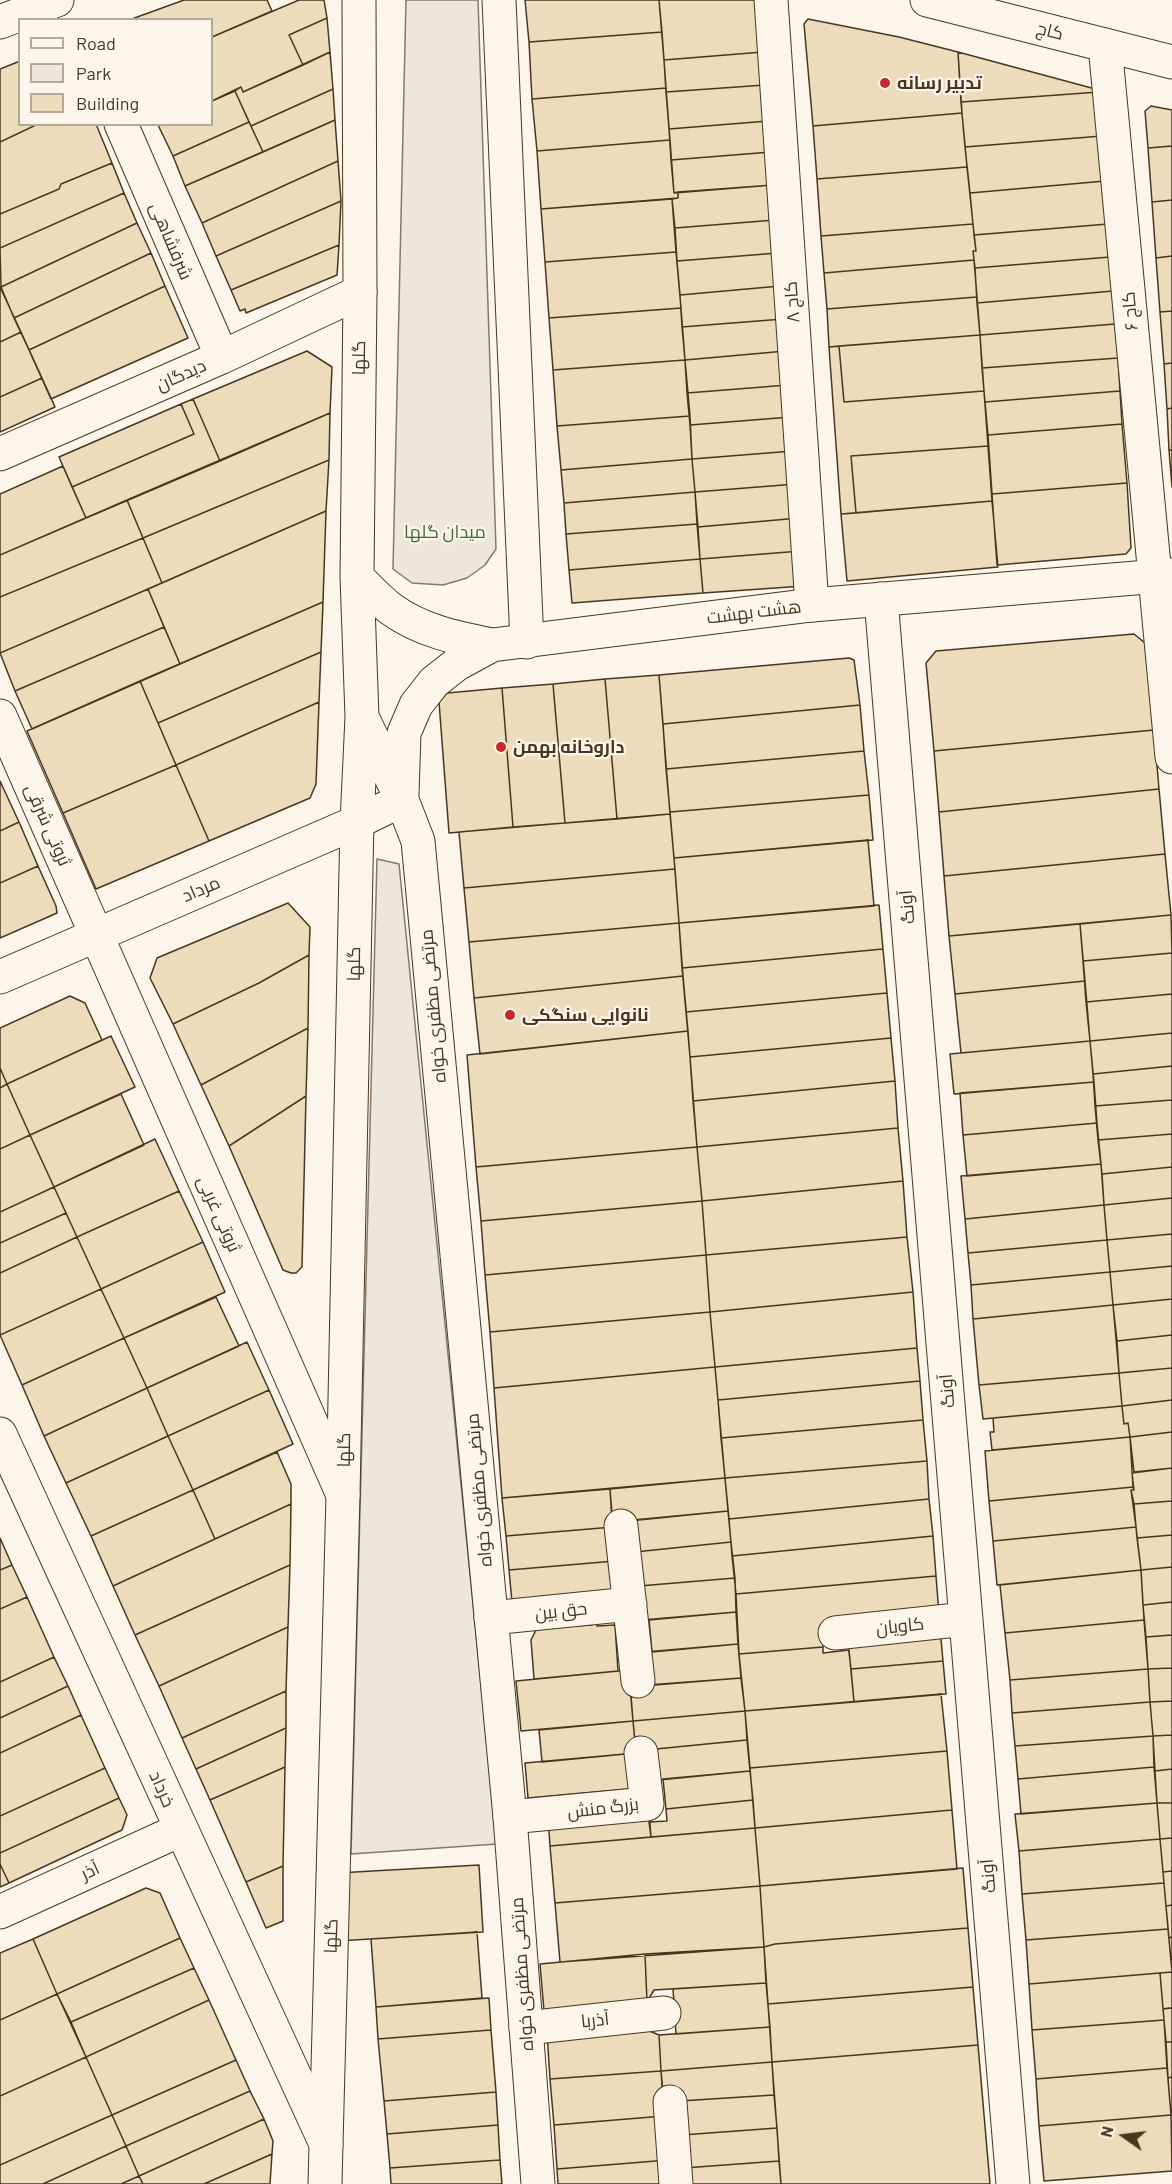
<!DOCTYPE html>
<html>
<head>
<meta charset="utf-8">
<style>
  body { margin:0 }
  #map { position:relative; width:1172px; height:2184px; overflow:hidden; background:#fbf6e9; font-family:Barlow,sans-serif }
  canvas { display:block }
  .legend { position:absolute; left:18px; top:18px; width:195px; height:108px; box-sizing:border-box; background:#fbf6e9; border:2px solid #b4a999; margin:0; padding:8px 10px; list-style:none; font-size:18px; color:#4a3520 }
  .legend li { display:flex; align-items:center; gap:12px; height:30px }
  .legend b { width:30px; border:2px solid #b4a999 }
  .north { position:absolute; left:1094px; top:2106px; width:60px; height:60px; -webkit-text-stroke:4px #fbf6e9; paint-order:stroke; rotate:284deg; font-size:16px; font-weight:700; line-height:24px; text-align:center; color:#4a3520 }
  .north::after { content:''; display:block; margin:auto; width:21px; height:27px; background:#4a3520; clip-path:polygon(50% 0,100% 100%,50% 72%,0 100%) }
</style>
</head>
<body>
<div id="map">
<canvas width="1172" height="2184"></canvas>
<ul class="legend">
<li><b style="height:8px;background:#fbf6e9"></b>Road</li>
<li><b style="height:16px;background:#ede6d9"></b>Park</li>
<li><b style="height:16px;background:#ecdcbc"></b>Building</li>
</ul>
<div class="north">N</div>
</div>
<script>
const ctx = document.querySelector('canvas').getContext('2d');
ctx.lineJoin = 'round';
function fill(path, color) { ctx.fillStyle = color; ctx.fill(path, 'evenodd'); }
function stroke(path, color, width, dash) { ctx.strokeStyle = color; ctx.lineWidth = width; ctx.lineCap = dash ? 'butt' : 'round'; ctx.setLineDash(dash || []); ctx.stroke(path); }
function write(font, color, halo, rows, align = 'center') {
  ctx.font = font + ' Barlow,Cairo,sans-serif'; ctx.lineWidth = 4.5; ctx.setLineDash([]); ctx.textBaseline = 'middle'; ctx.strokeStyle = halo; ctx.fillStyle = color; for (const [text, x, y, turn = 0] of rows) {
    ctx.save(); ctx.translate(x, y); ctx.rotate((+turn || 0) * Math.PI / 180); ctx.textAlign = isNaN(turn) ? turn : align; if (halo) ctx.strokeText(text, 0, 0); ctx.fillText(text, 0, 0); ctx.restore();
  }
}
const green = new Path2D(`
  M406 0H478L496 549 485 565 467 578 443 585 412 583 393 569Z
  M377 859 399 864 497 1844 351 1854Z`);
fill(green, '#ede6d9');
stroke(green, '#887966', 1.5);
const building = new Path2D(`
  M184 0H267L272 11 212 37V20H129Z
  M299 0H324L327 18 289 35 303 65 243 92 241 87 212 101V37Z
  M525 0H659L662 32 529 42Z
  M659 0H759L763 52 664 60Z
  M327 18 330 52 303 65 289 35Z
  M808 19 899 37 958 52 962 113 813 126 804 24Z
  M662 32 666 88 532 99 529 42Z
  M330 52 333 89 251 126 235 91 241 87 243 92Z
  M763 52 765 85 666 92 664 60Z
  M958 52 1099 90V92L961 102Z
  M20 61V124H38L0 142V69Z
  M765 85 768 121 669 129 666 92Z
  M666 88 670 140 537 151 532 99Z
  M333 89 335 120 263 152 251 126Z
  M235 91 249 122 173 156 158 125 212 124V101Z
  M1099 92 1102 136 965 147 961 102Z
  M1151 106 1172 110V146L1148 148 1145 111Z
  M962 113 967 167 817 179 813 126Z
  M335 120 338 161 202 223 185 186Z
  M768 121 771 152 671 160 669 129Z
  M249 122 263 152 185 186 173 156Z
  M96 124 112 163 61 184 59 189 0 214V142L38 124Z
  M1102 136 1105 181 970 193 965 147Z
  M670 140 674 193 678 192V198L541 209 537 151Z
  M1172 146V200L1152 202 1148 148Z
  M771 152 773 185 674 193 671 160Z
  M338 161 341 201 216 256 202 223Z
  M112 163 124 193 0 248V214L59 189 61 184Z
  M967 167 973 224 821 236 817 179Z
  M1105 181 1108 224 974 235 970 193Z
  M773 185 775 220 675 228 672 199 678 198V192Z
  M124 193 137 223 1 287 0 248Z
  M672 199 676 252 545 262 541 209Z
  M1172 200V256L1156 258 1152 202Z
  M341 201 339 245 231 290 216 256Z
  M775 220 778 253 677 261 675 228Z
  M137 223 151 253 14 318 1 287Z
  M973 224 976 251H973L974 260 824 273 821 236Z
  M1108 224 1110 257 975 268 973 251H976L974 235Z
  M339 245 337 275 246 313 245 309 240 311 231 290Z
  M676 252 681 308 549 318 545 262Z
  M151 253 165 286 29 350 14 318Z
  M778 253 780 286 680 295 677 261Z
  M1172 256V311L1160 312 1156 258Z
  M1110 257 1113 291 977 303 975 268Z
  M974 260 977 297 827 309 824 273Z
  M165 286 188 338 51 399 29 350Z
  M780 286 783 319 682 327 680 295Z
  M0 287 21 332 0 342Z
  M1113 291 1115 324 980 335 977 303Z
  M977 297 980 335 829 347 827 309Z
  M681 308 685 360 553 370 549 318Z
  M1172 311V363L1164 364 1160 312Z
  M783 319 786 351 685 360 682 327Z
  M1115 324 1118 358 982 368 980 335Z
  M21 332 42 378 0 397V342Z
  M980 335 984 391 844 402 839 346Z
  M839 346 844 402 984 391 988 446 851 456 856 513 841 514 829 347Z
  M307 351 332 367 330 413 220 461 193 399Z
  M786 351 788 385 687 393 685 360Z
  M1118 358 1120 391 985 402 982 368Z
  M685 360 690 416 557 426 553 370Z
  M1172 363V408L1167 409 1164 364Z
  M42 378 55 407 0 432V397Z
  M788 385 791 417 690 425 687 393Z
  M1120 391 1122 424 988 435 985 402Z
  M193 399 220 461 86 518 72 487 194 434 181 404Z
  M181 404 194 434 72 487 59 457Z
  M1172 408V450H1169L1167 409Z
  M330 413 329 460 143 538 127 500Z
  M690 416 692 459 561 470 557 426Z
  M791 417 793 451 692 459 690 425Z
  M1122 424 1127 483 992 494 988 435Z
  M988 446 992 501 856 513 851 456Z
  M1169 450H1172V487Z
  M793 451 796 484 695 492 692 459Z
  M692 459 695 492 564 503 561 470Z
  M329 460 326 511 162 583 143 538Z
  M63 466 86 518 0 555V494Z
  M1127 483 1131 548 1126 554 997 565 992 494Z
  M796 484 799 518 698 527 695 492Z
  M695 492 697 524 566 534 564 503Z
  M127 500 143 538 0 597V555Z
  M992 501 998 567 847 581 841 514Z
  M326 511 323 602 180 664 148 589Z
  M799 518 801 551 700 559 698 527Z
  M697 524 700 559 569 570 566 534Z
  M143 538 162 583 0 653V597Z
  M801 551 804 586 703 593 700 559Z
  M700 559 703 593 572 603 569 570Z
  M148 589 164 627 15 691 0 653Z
  M323 602 321 652 158 723 140 681Z
  M164 627 180 664 32 729 15 691Z
  M1134 634 1145 643 1154 730 934 751 926 663 936 651Z
  M321 652 319 702 176 765 158 723Z
  M849 658 854 660 860 705 663 724 659 675Z
  M659 675 670 814 617 819 605 679Z
  M605 679 617 819 565 823 553 684Z
  M140 681 176 765 63 813 27 731Z
  M553 684 565 823 513 827 502 688Z
  M502 688 513 827 449 833 439 702 447 693Z
  M319 702 316 784 310 798 209 841 176 765Z
  M860 705 864 751 666 769 663 724Z
  M1154 730 1159 789 939 812 934 751Z
  M864 751 869 795 670 812 666 769Z
  M176 765 209 841 96 889 63 813Z
  M0 781 19 822 0 831Z
  M1159 789 1165 854 944 876 939 812Z
  M869 795 873 840 674 858 670 812Z
  M670 814 675 869 464 888 459 832Z
  M19 822 38 866 0 883V831Z
  M868 840 874 906 679 923 674 858Z
  M1165 854 1171 915 949 936 944 876Z
  M38 866 56 906 57 913 0 938V883Z
  M675 869 679 923 469 942 464 888Z
  M288 903 310 927 309 955 259 983 173 1024 150 978 157 958Z
  M879 905 883 949 682 968 679 923Z
  M1171 915 1172 953 1083 961 1080 924Z
  M679 923 683 976 474 998 469 942Z
  M1080 924 1085 981 955 994 949 936Z
  M883 949 887 993 686 1012 682 968Z
  M1172 953V994L1086 1002 1083 961Z
  M309 955 308 1028 201 1085 173 1024 259 983Z
  M683 976 688 1031 480 1054 474 998Z
  M1085 981 1090 1041 961 1053 955 994Z
  M887 993 891 1038 690 1057 686 1012Z
  M1172 994V1033L1090 1041 1086 1002Z
  M70 996 85 1003 102 1040 7 1084 0 1068V1028Z
  M308 1028 306 1096 229 1146 201 1085Z
  M688 1031 697 1147 476 1167 467 1055Z
  M1172 1033V1066L1093 1074 1090 1041Z
  M111 1036 135 1087 30 1135 7 1084Z
  M891 1038 895 1081 693 1101 690 1057Z
  M1090 1041 1094 1082 954 1094 950 1054Z
  M1172 1066V1100L1095 1106 1093 1074Z
  M0 1068 7 1084 0 1088Z
  M895 1081 898 1128 697 1147 693 1101Z
  M1094 1082 1097 1123 963 1135 960 1093Z
  M7 1084 30 1135 0 1149V1088Z
  M121 1094 144 1145 54 1187 30 1135Z
  M306 1096 302 1267 296 1273H291L283 1270 229 1146Z
  M1172 1100V1134L1098 1140 1095 1106Z
  M1097 1123 1101 1164 967 1176 963 1135Z
  M898 1128 903 1181 702 1201 697 1147Z
  M1172 1134V1167L1102 1174 1098 1140Z
  M30 1135 54 1187 0 1212V1149Z
  M155 1139 179 1191 77 1237 54 1187Z
  M697 1147 702 1201 481 1221 476 1167Z
  M1101 1164 1104 1205 965 1219 961 1176Z
  M1172 1167V1198L1104 1205 1102 1174Z
  M903 1181 907 1237 706 1255 702 1201Z
  M54 1187 66 1213 0 1243V1212Z
  M179 1191 203 1242 101 1289 77 1237Z
  M1172 1198V1234L1107 1240 1104 1205Z
  M702 1201 706 1255 485 1275 481 1221Z
  M1104 1205 1107 1240 968 1253 965 1219Z
  M66 1213 77 1237 0 1273V1243Z
  M1172 1234V1266L1110 1272 1107 1240Z
  M77 1237 101 1289 0 1335V1273Z
  M907 1237 913 1292 710 1312 706 1255Z
  M1107 1240 1110 1272 971 1285 968 1253Z
  M203 1242 225 1292 124 1338 101 1289Z
  M706 1255 710 1312 490 1332 485 1275Z
  M1172 1266V1299L1113 1305 1110 1272Z
  M1110 1272 1113 1305 973 1319 971 1285Z
  M101 1289 124 1338 22 1385 0 1335Z
  M913 1292 917 1348 715 1367 710 1312Z
  M216 1297 239 1346 147 1388 124 1338Z
  M1172 1299V1335L1117 1341 1113 1305Z
  M1113 1305 1119 1373 979 1385 973 1319Z
  M710 1312 715 1367 494 1388 490 1332Z
  M1172 1335V1368L1119 1373 1117 1341Z
  M124 1338 147 1388 44 1436 22 1385Z
  M247 1342 269 1390 168 1436 147 1388Z
  M917 1348 920 1381 718 1400 715 1367Z
  M715 1367 725 1478 502 1498 494 1388Z
  M1172 1368V1400L1122 1406 1119 1373Z
  M1119 1373 1122 1406 983 1419 979 1385Z
  M920 1381 923 1420 721 1438 718 1400Z
  M147 1388 168 1436 66 1483 44 1436Z
  M269 1390 293 1444 193 1490 168 1436Z
  M1172 1400V1432L1130 1437 1128 1423 1124 1424 1122 1406Z
  M1122 1406 1124 1424 1128 1423 1130 1437 992 1450 990 1432H994L993 1418Z
  M923 1420 927 1461 725 1478 721 1438Z
  M1172 1432V1468L1134 1472 1130 1437Z
  M168 1436 193 1490 91 1536 66 1483Z
  M1130 1437 1133 1487 989 1501 985 1451Z
  M277 1452 291 1484V1504L215 1539 193 1490Z
  M927 1461 929 1499 729 1519 725 1478Z
  M1172 1468V1501L1134 1504 1131 1490H1134L1132 1473Z
  M725 1478 728 1511 612 1522 610 1489Z
  M1133 1487 1134 1490H1131L1136 1527 993 1541 989 1501Z
  M610 1489 613 1527 506 1536 502 1498Z
  M193 1490 215 1539 113 1586 91 1536Z
  M929 1499 933 1536 732 1556 729 1519Z
  M1172 1501V1535L1137 1538 1134 1504Z
  M291 1504 290 1565 135 1635 113 1586Z
  M728 1511 731 1542 635 1552 629 1521Z
  M613 1527 615 1561 509 1570 506 1536Z
  M1136 1527 1141 1570 997 1585 993 1541Z
  M1172 1535V1567L1141 1570 1137 1538Z
  M933 1536 936 1576 736 1594 732 1556Z
  M0 1538 12 1565 0 1570Z
  M731 1542 735 1578 639 1586 635 1552Z
  M615 1561 614 1594 512 1602 509 1570Z
  M12 1565 27 1597 0 1609V1570Z
  M290 1565 288 1627 159 1686 135 1635Z
  M1172 1567V1602L1143 1605 1141 1570Z
  M1141 1570 1144 1620 1005 1633 1000 1585Z
  M936 1576 939 1614 825 1624 823 1647 739 1654 736 1594Z
  M735 1578 736 1612 642 1620 639 1586Z
  M27 1597 54 1657 0 1682V1609Z
  M1172 1602V1635L1146 1637 1143 1605Z
  M736 1612 738 1644 652 1652 649 1620Z
  M1144 1620 1148 1669 1010 1680 1005 1633Z
  M591 1622H597V1626L615 1625 618 1671 534 1679 531 1640 537 1628 592 1625Z
  M288 1627 286 1691 182 1738 159 1686Z
  M940 1628 943 1661 851 1669 847 1636Z
  M1172 1635V1668L1148 1669 1146 1637Z
  M738 1644 741 1678 648 1685 645 1652Z
  M823 1647V1653L849 1650 854 1702 745 1711 739 1654Z
  M54 1657 68 1686 0 1718V1682Z
  M943 1661 946 1694 854 1702 851 1669Z
  M1172 1668V1701L1150 1702 1148 1669Z
  M1148 1669 1150 1702 1012 1713 1010 1680Z
  M629 1670 633 1721 521 1731 516 1681Z
  M741 1678 745 1711 633 1721 630 1687Z
  M68 1686 81 1715 0 1753V1718Z
  M286 1691V1728L196 1769 182 1738Z
  M941 1694 947 1751 750 1768 745 1711Z
  M1172 1701V1735L1153 1736 1150 1702Z
  M1150 1702 1153 1736 1015 1746 1012 1713Z
  M745 1711 747 1740 636 1751 633 1721Z
  M81 1715 105 1768 0 1816V1753Z
  M633 1721 636 1753 542 1762 539 1730Z
  M286 1728 285 1767 210 1800 196 1769Z
  M1172 1735V1769L1155 1771 1153 1736Z
  M1153 1736 1154 1767 1018 1779 1015 1746Z
  M747 1740 750 1771 649 1781 646 1750Z
  M947 1751 952 1810 755 1828 750 1768Z
  M636 1753 639 1788 528 1798 525 1763Z
  M285 1767 283 1866 246 1882 210 1800Z
  M1154 1767 1157 1803 1021 1814 1018 1779Z
  M105 1768 119 1798 0 1853V1816Z
  M1172 1769V1803H1157L1155 1771Z
  M750 1771 753 1800 666 1809 663 1779Z
  M119 1798 127 1815 122 1830 9 1883 0 1864V1853Z
  M753 1800 755 1828 651 1837 649 1822 667 1821 666 1809Z
  M1157 1803H1172V1838L1160 1839Z
  M1157 1803 1160 1839 1019 1851 1015 1814Z
  M649 1810 651 1837 550 1846 549 1831 559 1818Z
  M952 1810 957 1869 760 1886 755 1828Z
  M755 1828 760 1886 555 1903 550 1846Z
  M1172 1838V1871L1163 1872 1160 1839Z
  M1160 1839 1164 1883 1022 1894 1019 1851Z
  M0 1864 9 1883 0 1887Z
  M479 1865 483 1932 338 1941 337 1873Z
  M283 1866V1921L266 1928 246 1882Z
  M963 1868 968 1928 775 1944 764 1947 760 1886Z
  M1172 1871V1905L1166 1906 1163 1872Z
  M1164 1883 1168 1929 1026 1940 1022 1894Z
  M760 1886 764 1947 560 1962 555 1903Z
  M146 1888 160 1893 180 1938 57 1994 33 1939Z
  M1172 1905V1937L1169 1938 1166 1906Z
  M968 1928 973 1987 768 2004 764 1947 775 1944Z
  M1168 1929 1172 1972 1029 1984 1026 1940Z
  M477 1932 482 1998 376 2007 371 1939Z
  M1172 1937V1972L1169 1938Z
  M180 1938 194 1968 71 2022 57 1994Z
  M33 1939 57 1994 0 2020V1953Z
  M764 1947 766 1983 654 1990 647 2002 645 1954Z
  M645 1954 647 2002 544 2011 540 1964Z
  M194 1968 209 2000 86 2057 71 2022Z
  M1172 1972V2008L1163 2009 1160 1973Z
  M1160 1973 1164 2020 1032 2030 1029 1984Z
  M766 1983 770 2027 676 2034 673 1989Z
  M973 1987 978 2045 772 2062 768 2004Z
  M57 1994 86 2057 0 2096V2020Z
  M489 1998 491 2030 378 2039 376 2007Z
  M209 2000 236 2060 112 2115 86 2057Z
  M1169 2008H1172V2042H1166L1163 2009Z
  M1164 2020 1167 2068 1036 2079 1032 2030Z
  M770 2027 772 2062 661 2071 659 2035Z
  M645 2029 659 2035 661 2071 550 2079 547 2033Z
  M491 2030 496 2092 384 2101 378 2039Z
  M1166 2042H1172V2077L1168 2078Z
  M978 2045 990 2184H781L772 2062Z
  M86 2057 112 2115 0 2165V2096Z
  M236 2060 250 2091 126 2146 112 2115Z
  M772 2062 774 2095 664 2102 661 2071Z
  M1167 2068 1171 2115 1039 2126 1036 2079Z
  M661 2071 664 2116 554 2125 550 2079Z
  M1172 2077V2115H1171L1168 2078Z
  M250 2091 264 2119 139 2176 126 2146Z
  M496 2092 498 2125 387 2134 384 2101Z
  M774 2095 777 2128 682 2135 680 2101Z
  M112 2115 126 2146 43 2184H0V2165Z
  M1171 2115 1172 2171 1044 2181 1039 2126Z
  M664 2116 668 2160 557 2169 554 2125Z
  M264 2119 273 2141 272 2154 204 2184H143L139 2176Z
  M498 2125 500 2160 390 2168 387 2134Z
  M777 2128 779 2161 684 2168 682 2135Z
  M126 2146 139 2176 121 2184H43Z
  M272 2154 270 2184H204L254 2162Z
  M500 2160 502 2184H391L390 2168Z
  M668 2160 670 2184H558L557 2169Z
  M779 2161 781 2184H685L684 2168Z
  M139 2176 143 2184H121Z`);
fill(building, '#ecdcbc');
stroke(building, '#4a3520', 1.5);
const street = new Path2D(`
  M499 0 527 642
  M771 0 812 605
  M1105 45 1172 757
  M121 124 222 357
  M0 454 222 357 360 292
  M881 599 1013 2184
  M0 716 343 1495
  M0 977 357 822 402 800
  M0 1434 326 2144 325 2184
  M621 1526 638 1681
  M491 1618 630 1604
  M835 1633 966 1619
  M510 1817 647 1804 641 1753
  M0 1912 180 1830
  M526 2028 664 2013
  M670 2102 676 2184`);
const secondary = new Path2D(`
  M927 0 1172 62
  M357 577C368 588 379 600 391 609 421 631 457 638 492 645L812 605 1172 575
  M364 721 402 800 418 841 510 1817 538 2184
  M402 795 404 733 416 705 434 682 457 664 492 645
  M326 2144 343 1495 357 822 362 717 357 577 360 292 359 0`);
const highway = new Path2D(`
  M0 22 57 0`);
stroke(street, '#4a3520', 35);
stroke(secondary, '#4a3520', 35);
stroke(highway, '#4a3520', 35);
stroke(street, '#fbf6e9', 33);
stroke(secondary, '#fbf6e9', 33);
stroke(highway, '#fbf6e9', 33);
for (const [x, y, r, color] of [
  [885,83,6,"#c62828"],
  [501,747,6,"#c62828"],
  [510,1015,6,"#c62828"]
]) { const dot = new Path2D(); dot.arc(x, y, r, 0, 2 * Math.PI); ctx.fillStyle = color; ctx.fill(dot); stroke(dot, '#fbf6e9', 2); }
write('18px', '#4a3520', '#fbf6e9', [
  ["کاج",1050,31,14],
  ["شرفشاهی",171,241,67],
  ["کاج ۸",792,302,-94],
  ["کاج ۶",1130,311,-95],
  ["گلها",359,358,-89],
  ["دیدگان",181,375,-24],
  ["هشت بهشت",754,612,-7],
  ["ثروتی شرقی",48,825,66],
  ["مرداد",201,889,-23],
  ["آونگ",907,907,-95],
  ["گلها",354,964,-89],
  ["مرتضی مظفری خواه",433,1006,-95],
  ["ثروتی غربی",219,1214,66],
  ["آونگ",947,1391,-95],
  ["گلها",344,1450,-89],
  ["مرتضی مظفری خواه",479,1490,-95],
  ["حق بین",561,1611,-6],
  ["کاویان",900,1626,-6],
  ["خرداد",162,1789,66],
  ["بزرگ منش",603,1808,-7],
  ["آذر",90,1871,-25],
  ["آونگ",988,1876,-95],
  ["گلها",331,1936,-88],
  ["مرتضی مظفری خواه",522,1974,-94],
  ["آذربا",595,2020,-6]
]);
write('bold 18px', '#4a3520', '#fbf6e9', [
  ["تدبیر رسانه",897,83],
  ["داروخانه بهمن",513,747],
  ["نانوایی سنگکی",522,1015]
], 'left');
write('18px', '#436837', '#fbf6e9', [
  ["میدان گلها",445,532]
]);
</script>
</body>
</html>
